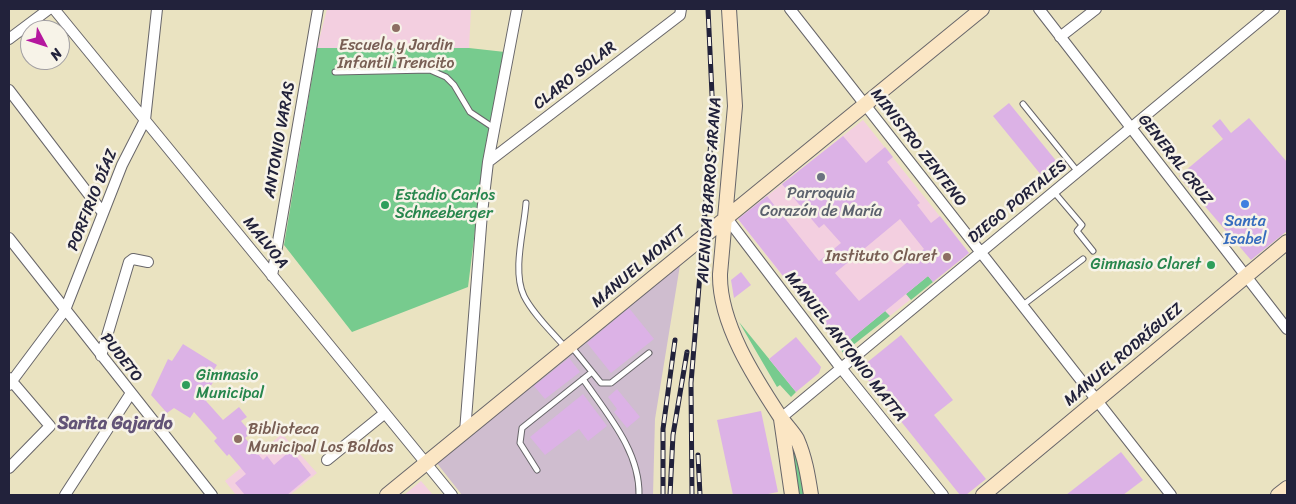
<!DOCTYPE html>
<html>
<head>
<meta charset="utf-8">
<style>
  body { margin:0 }
  #map { position:relative; width:1296px; height:504px; overflow:hidden; background:#eae3c1; font-family:Sriracha,sans-serif }
  canvas { display:block }
  .frame { position:absolute; inset:0; border:10px solid #22223b; pointer-events:none }
  .north { position:absolute; left:20px; top:20px; width:50px; height:50px; box-sizing:border-box; background:#f7f3e8; border:1px solid #a29fa3; border-radius:50%; rotate:130deg; font-size:14px; font-weight:700; line-height:20px; text-align:center; color:#22223b }
  .north::after { content:''; display:block; margin:auto; width:18px; height:22px; background:#b5179e; clip-path:polygon(50% 0,100% 100%,50% 72%,0 100%) }
</style>
</head>
<body>
<div id="map">
<canvas width="1296" height="504"></canvas>
<div class="frame"></div>
<div class="north">N</div>
</div>
<script>
const ctx = document.querySelector('canvas').getContext('2d');
ctx.lineJoin = 'round';
function fill(path, color) { ctx.fillStyle = color; ctx.fill(path, 'evenodd'); }
function stroke(path, color, width, dash) { ctx.strokeStyle = color; ctx.lineWidth = width; ctx.lineCap = dash ? 'butt' : 'round'; ctx.setLineDash(dash || []); ctx.stroke(path); }
function write(font, color, halo, rows, align = 'center') {
  ctx.font = font + ' Sriracha,sans-serif'; ctx.lineWidth = 5; ctx.setLineDash([]); ctx.textBaseline = 'middle'; ctx.strokeStyle = halo; ctx.fillStyle = color; for (const [text, x, y, turn = 0] of rows) {
    ctx.save(); ctx.translate(x, y); ctx.rotate((+turn || 0) * Math.PI / 180); ctx.textAlign = isNaN(turn) ? turn : align; if (halo) ctx.strokeText(text, 0, 0); ctx.fillText(text, 0, 0); ctx.restore();
  }
}
fill(new Path2D(`
  M327 9H471L469 48H317Z
  M863 120 969 253 843 353 738 219Z
  M282 434 317 473 290 495H236L225 481Z
  M421 481 433 495H404Z`), '#f3cfe0');
fill(new Path2D(`
  M680 265 655 419 653 495H462L436 462Z`), '#cfbdcf');
fill(new Path2D(`
  M317 48H469L505 52 483 166 468 287 352 332 284 245Z
  M928 276 933 282 911 300 906 294Z
  M885 311 890 316 843 353 840 348Z
  M739 322 796 392 791 397 780 385 777 387Z
  M791 438 794 439 807 495H798Z`), '#77cb8e');
fill(new Path2D(`
  M1009 103 1062 168 1046 181 993 116Z
  M1249 118 1287 162V231L1251 260 1179 176 1223 139 1212 126 1220 119 1231 133Z
  M843 136 866 163 885 147 893 157 887 162 920 203 917 205 931 223 940 216 969 253 933 282 928 276 840 348 738 219 767 196 819 261 841 243 824 224 819 228 782 184ZM900 219 924 249 859 301 835 273Z
  M741 272 751 285 734 298 731 280Z
  M629 308 654 339 611 373 587 343Z
  M901 335 953 400 934 415 986 479 966 495H960L859 369Z
  M796 337 821 367 819 373 796 392 769 359Z
  M183 344 217 365 212 373 217 376 207 392 210 394 206 401 223 420 239 407 247 417 241 421 251 433 245 438 263 460 267 456 274 465 291 450 311 475 287 495H245L235 483 246 474 229 454 227 456 214 441 217 438 194 412 190 418 174 408 167 413 151 395 168 359 172 361Z
  M569 358 580 372 545 399 534 386Z
  M617 389 640 417 627 428 614 412 617 409 608 397Z
  M583 394 607 426 588 441 579 429 545 455 530 437Z
  M761 411 778 492 763 495H733L717 420Z
  M1121 452 1143 480 1123 495H1066Z`), '#dcb2e6');
const lane = new Path2D(`
  M335 72 430 70 446 77 454 85 470 112 494 128
  M1023 104 1078 172
  M1054 192 1082 225 1077 231 1093 251
  M526 203C524 231 512 271 524 296 533 314 551 331 565 347
  M1023 305 1083 259
  M571 346 601 383H611L649 353
  M583 379C607 414 640 451 639 495
  M537 470 520 443 522 428 592 372`);
const street = new Path2D(`
  M54 9 452 495
  M790 9 1171 495
  M1039 9 1287 329
  M1060 37 1096 9
  M9 39 49 9
  M9 90 103 213
  M488 162 680 15 681 9
  M726 217 837 363 943 495
  M9 238 212 495
  M272 276 318 9
  M101 356 129 262 133 259 148 262
  M9 378 50 426 9 468
  M9 385 65 310 122 165 145 120 157 9
  M781 418 1274 9
  M465 432 482 213 488 162 517 9
  M327 460 385 413
  M65 495 131 393`);
const secondary = new Path2D(`
  M729 9 735 106 720 274C719 323 754 377 781 418 786 425 793 432 797 439 805 457 808 476 811 495
  M781 419 792 495
  M387 495 982 9
  M983 495 1287 242
  M1278 495 1287 488`);
stroke(lane, '#68666a', 7);
stroke(street, '#68666a', 12);
stroke(secondary, '#68666a', 16);
stroke(lane, '#fff', 5);
stroke(street, '#fff', 10);
stroke(secondary, '#fbe6c4', 14);
const rail = new Path2D(`
  M698 455 700 495
  M663 495V429L675 340
  M670 495 673 435 687 352
  M692 495 691 383 713 116 708 9`);
stroke(rail, '#22223b', 5);
stroke(rail, '#f7f3e8', 3, [9]);
for (const [x, y, r, color] of [
  [396,28,5,"#8d6e63"],
  [821,177,5,"#6b7280"],
  [1245,204,5,"#3f7fe0"],
  [385,205,5,"#2e9e5b"],
  [947,257,5,"#8d6e63"],
  [1211,265,5,"#2e9e5b"],
  [186,385,5,"#2e9e5b"],
  [238,439,5,"#8d6e63"]
]) { const dot = new Path2D(); dot.arc(x, y, r, 0, 2 * Math.PI); ctx.fillStyle = color; ctx.fill(dot); stroke(dot, '#f7f3e8', 2); }
write('16px', '#785e54', '#f7f3e8', [
  ["Escuela y Jardin",396,46],
  ["Infantil Trencito",396,64],
  ["Instituto Claret",937,257,"right"],
  ["Biblioteca",248,430,"left"],
  ["Municipal Los Boldos",248,448,"left"]
]);
write('16px', '#22223b', '#f7f3e8', [
  ["CLARO SOLAR",575,76,-38],
  ["ANTONIO VARAS",280,140,-80],
  ["MINISTRO ZENTENO",918,148,52],
  ["GENERAL CRUZ",1175,160,52],
  ["AVENIDA BARROS ARANA",710,190,-86],
  ["PORFIRIO DÍAZ",93,200,-68],
  ["DIEGO PORTALES",1018,202,-39],
  ["MALVOA",265,243,51],
  ["MANUEL MONTT",639,267,-40],
  ["MANUEL ANTONIO MATTA",845,347,52],
  ["MANUEL RODRÍGUEZ",1124,355,-40],
  ["PUDETO",121,358,52]
]);
write('16px', '#5b616d', '#f7f3e8', [
  ["Parroquia",821,194],
  ["Corazón de María",821,212]
]);
write('16px', '#27864d', '#f7f3e8', [
  ["Estadio Carlos",395,196],
  ["Schneeberger",395,214],
  ["Gimnasio Claret",1201,265,"right"],
  ["Gimnasio",196,376],
  ["Municipal",196,394]
], 'left');
write('16px', '#366cbe', '#f7f3e8', [
  ["Santa",1245,222],
  ["Isabel",1245,240]
]);
write('bold 18px', '#635477', '#f7f3e8', [
  ["Sarita Gajardo",115,424]
]);
</script>
</body>
</html>
